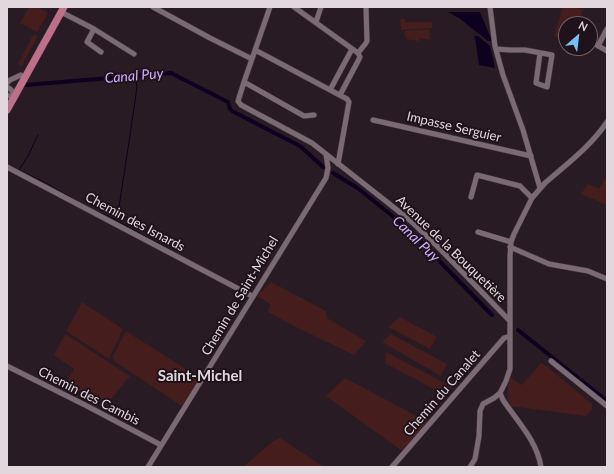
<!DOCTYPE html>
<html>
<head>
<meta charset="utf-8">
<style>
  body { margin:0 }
  #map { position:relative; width:614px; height:474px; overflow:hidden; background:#291b23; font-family:Lato,sans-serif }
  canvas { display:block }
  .frame { position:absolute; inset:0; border:8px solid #e1d7dc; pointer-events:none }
  .north { position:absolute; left:558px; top:16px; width:40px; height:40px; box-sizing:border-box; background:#1f121a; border:1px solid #6d6168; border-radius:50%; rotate:28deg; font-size:11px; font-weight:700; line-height:16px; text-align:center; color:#e1d7dc }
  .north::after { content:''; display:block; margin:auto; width:14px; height:18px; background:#78bff7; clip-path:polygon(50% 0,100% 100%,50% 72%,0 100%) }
</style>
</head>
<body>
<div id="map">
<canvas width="614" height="474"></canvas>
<div class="frame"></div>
<div class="north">N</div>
</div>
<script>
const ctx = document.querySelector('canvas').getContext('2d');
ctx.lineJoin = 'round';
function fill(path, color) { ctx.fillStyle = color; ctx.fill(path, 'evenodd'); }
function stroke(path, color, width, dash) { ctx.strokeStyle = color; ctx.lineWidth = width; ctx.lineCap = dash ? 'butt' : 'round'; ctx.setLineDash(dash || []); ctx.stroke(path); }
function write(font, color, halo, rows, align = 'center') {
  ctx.font = font + ' Lato,sans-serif'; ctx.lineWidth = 4; ctx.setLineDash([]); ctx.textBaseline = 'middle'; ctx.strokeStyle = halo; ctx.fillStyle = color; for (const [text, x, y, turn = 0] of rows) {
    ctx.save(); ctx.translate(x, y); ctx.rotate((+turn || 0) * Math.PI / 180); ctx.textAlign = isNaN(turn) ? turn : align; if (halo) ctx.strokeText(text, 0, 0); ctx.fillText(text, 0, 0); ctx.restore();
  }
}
fill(new Path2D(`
  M29 7H37L48 13 37 32 20 23Z
  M563 7H574L583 10 577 24H566V40L554 36Z
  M400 19H405V22H432V28L401 30Z
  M429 29 430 40 420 38 419 41 406 39 404 31Z
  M33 35 38 36 22 66 18 64Z
  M607 176V205L581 194 588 184 599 189Z
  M271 282 326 311 327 318 366 341 354 355 300 329 268 312 270 304 257 296Z
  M82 302 123 329 109 359 66 331Z
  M400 317 437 337 430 349 388 327Z
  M126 331 200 378 188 396 182 406 114 361 113 356Z
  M65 334 130 376 105 406 65 384 74 369 54 355Z
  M391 334 447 364 441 376 382 342Z
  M386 352 452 387 445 395 385 363Z
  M541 363 544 364 592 404V409L586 416 511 406 507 398 508 386 510 377 522 385Z
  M345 378 428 422 402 451 326 396Z
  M280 438 324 467H243L272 442Z`), '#451d1c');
fill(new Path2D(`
  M448 12H480L492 41H488L459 18Z
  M474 36H478L490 46 495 68 479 65 476 44Z`), '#0e001f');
stroke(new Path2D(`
  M38 135 28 156 19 170 46 183 56 189 91 209
  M96 211 108 216 171 250
  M117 220 132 122 137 87 135 76`), '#0e001f', 1);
stroke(new Path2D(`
  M25 85 171 73 228 102 230 109
  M232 111 300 146 310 155
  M311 156 323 167
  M333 173 359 189 406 227 492 315
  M518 330 607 401`), '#0e001f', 4);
const minor = new Path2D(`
  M153 7 210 38 252 59
  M270 7 244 82 238 101 241 105 312 143 387 202 412 222 440 249 509 320
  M294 7 358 53 360 57 358 61 340 95
  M490 7 495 46 498 57 503 75 523 130 540 188
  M61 12 94 29 134 54
  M316 22 321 7
  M94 29 87 42 101 52
  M590 41 607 51
  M598 46 607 29
  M496 49 510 50H525L552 55 547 87 536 83 540 53
  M255 50 347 99 349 102 338 164
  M569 51 571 48
  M358 53 366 43 367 41 366 7
  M244 82 304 116 314 115
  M7 83 10 80 21 75
  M7 87C11 89 14 92 14 97
  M330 90 352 49
  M7 95C10 97 13 96 16 94
  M373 120 531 156
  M7 167 252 296
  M471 197 477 175 520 186 532 198
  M478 232 511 242
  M510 247 549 264 588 271 607 279
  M551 361 607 406
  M7 366 85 405 161 445
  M500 393 503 400C517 421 537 441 541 467
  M148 467 326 178 328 168 326 154
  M392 467 504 338 510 336
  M470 467 475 459 479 436 480 411 483 404 494 398 500 393 506 381 510 369V257L511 242 514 234 532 198 545 183C567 164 591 146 607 122`);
const major = new Path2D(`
  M7 110 64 7`);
stroke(minor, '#43383f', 6);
stroke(major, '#43383f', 8);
stroke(minor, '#7b6973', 5);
stroke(major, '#be7089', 7);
write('13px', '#e1d7dc', '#1f121a', [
  ["Impasse Serguier",454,127,13],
  ["Chemin des Isnards",135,222,28],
  ["Avenue de la Bouquetière",451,249,44],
  ["Chemin de Saint-Michel",240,296,-59],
  ["Chemin du Canalet",442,393,-49],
  ["Chemin des Cambis",89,396,27]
]);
write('italic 14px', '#d0acff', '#1f121a', [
  ["Canal Puy",134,76,-5],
  ["Canal Puy",416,239,44]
]);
write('bold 15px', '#e1d7dc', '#1f121a', [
  ["Saint-Michel",200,376]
]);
</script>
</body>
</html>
